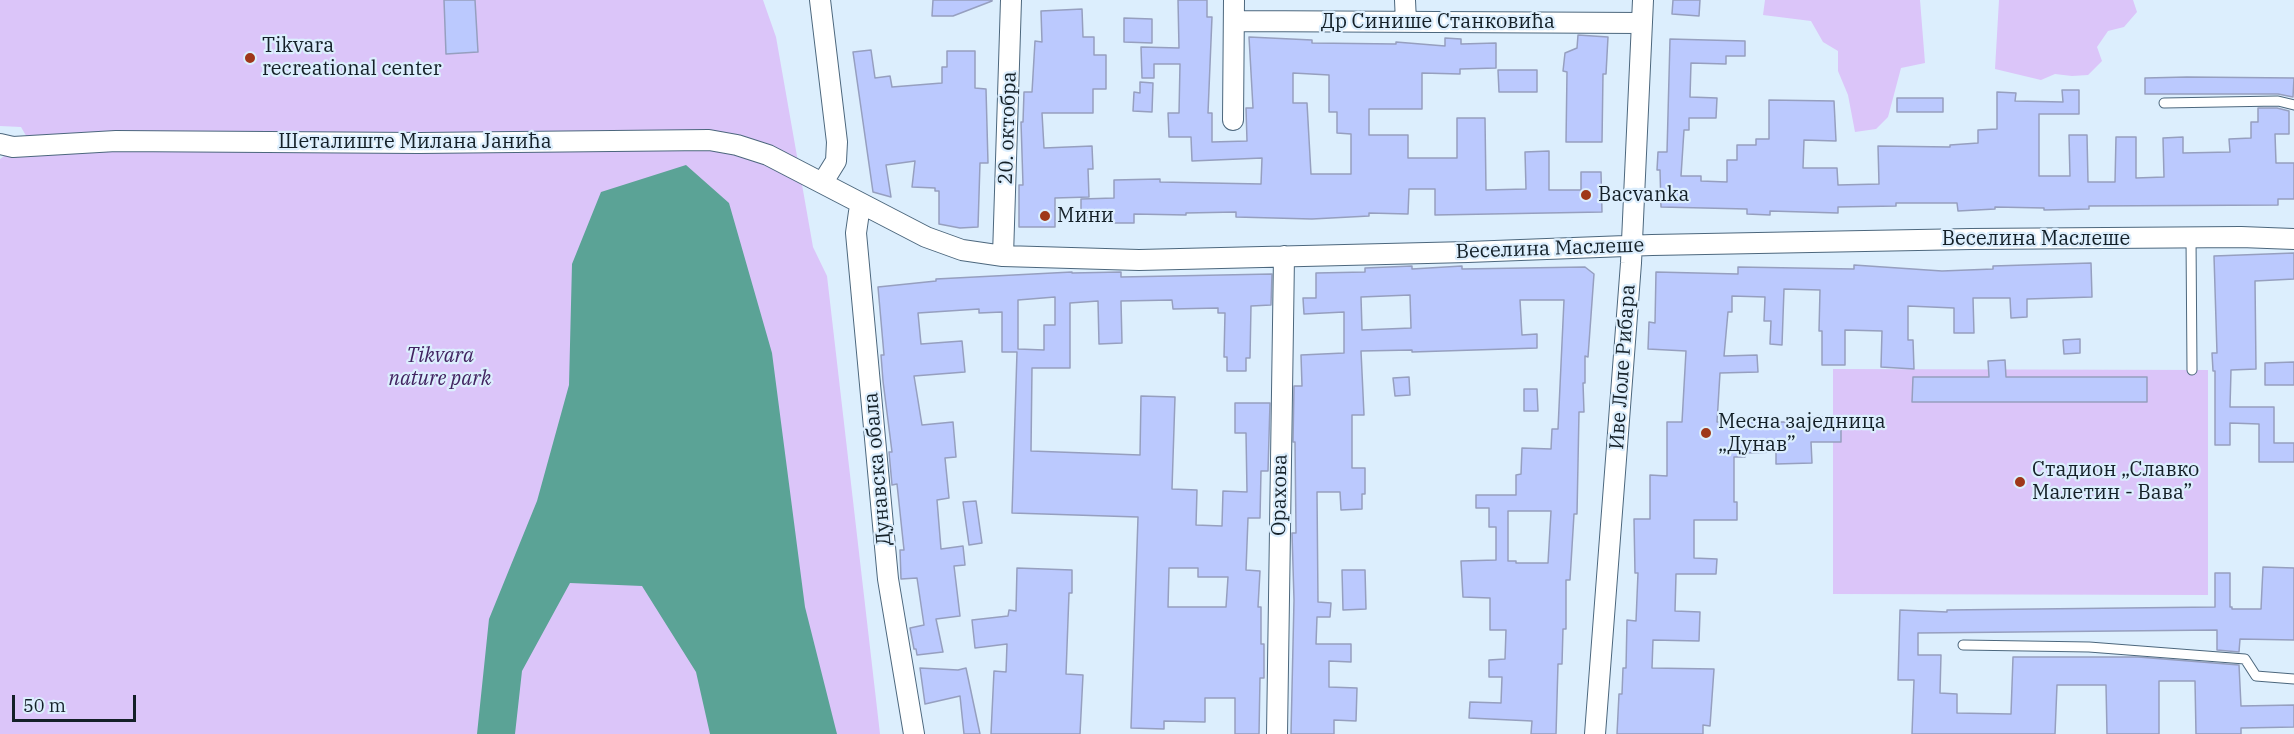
<!DOCTYPE html>
<html>
<head>
<meta charset="utf-8">
<style>
  body { margin:0 }
  #map { position:relative; width:2294px; height:734px; overflow:hidden; background:#dceefd; font-family:"IBM Plex Serif",serif }
  canvas { display:block }
  .scale { position:absolute; left:12px; top:695px; width:124px; height:27px; box-sizing:border-box; border:3px solid #142028; border-top:0; padding-left:8px; font-size:18px; line-height:21px; white-space:nowrap; color:#142028; -webkit-text-stroke:4px #dceefd; paint-order:stroke }
</style>
</head>
<body>
<div id="map">
<canvas width="2294" height="734"></canvas>
<div class="scale">50 m</div>
</div>
<script>
const ctx = document.querySelector('canvas').getContext('2d');
ctx.lineJoin = 'round';
function fill(path, color) { ctx.fillStyle = color; ctx.fill(path, 'evenodd'); }
function stroke(path, color, width, dash) { ctx.strokeStyle = color; ctx.lineWidth = width; ctx.lineCap = dash ? 'butt' : 'round'; ctx.setLineDash(dash || []); ctx.stroke(path); }
function write(font, color, halo, rows, align = 'center') {
  ctx.font = font + ' "IBM Plex Serif",serif'; ctx.lineWidth = 4.5; ctx.setLineDash([]); ctx.textBaseline = 'middle'; ctx.strokeStyle = halo; ctx.fillStyle = color; for (const [text, x, y, turn = 0] of rows) {
    ctx.save(); ctx.translate(x, y); ctx.rotate((+turn || 0) * Math.PI / 180); ctx.textAlign = isNaN(turn) ? turn : align; if (halo) ctx.strokeText(text, 0, 0); ctx.fillText(text, 0, 0); ctx.restore();
  }
}
fill(new Path2D(`
  M0 0H763L776 37 813 247 827 276 880 734H0V159L28 139 21 127 0 126Z
  M1765 0H1920L1925 63 1901 68 1888 117 1876 129 1855 132 1848 95 1838 71V51L1823 42 1811 21 1763 15Z
  M1999 0H2133L2137 12 2124 27 2108 31 2097 47 2102 61 2088 75 2072 76 2055 74 2041 80 1995 69Z
  M1833 369 2208 370V595L1833 594Z`), '#dbc5f9');
fill(new Path2D(`
  M686 165 729 203 772 353 805 607 837 734H710L696 672 642 586 570 583 522 671 515 734H477L489 619 537 501 569 385 572 264 601 192Z`), '#5ba396');
const building = new Path2D(`
  M444 0H475L478 52 446 54Z
  M933 0H992V1L953 16H932Z
  M1178 0H1207V17H1212L1208 113H1212V142L1247 141 1246 108H1253L1249 37 1312 40V43L1396 44V42L1445 46V38L1461 39V44L1496 43V68L1460 69V74L1422 73V109H1369V135H1408V158H1457V118H1485L1486 190 1526 189 1525 152 1549 151V190H1581V172H1601L1602 212 1435 215V189H1409L1408 214 1369 213V216L1312 219 1236 217V212L1186 213V215L1134 214V223H1104V217L1081 218V199L1114 198V180L1160 179V182L1261 184 1262 158 1192 161 1191 137H1169L1168 113H1179L1180 64H1154V78H1142L1141 47 1179 48ZM1293 73 1329 75V112H1337V133L1351 134V174H1311L1307 103H1293Z
  M1673 0H1700L1699 16 1672 14Z
  M1082 9 1083 37H1094V55H1106V89H1093V113H1042L1044 148 1092 146 1093 169H1088L1089 197 1055 198V227H1019V185H1023L1021 122H1023L1024 92H1032L1035 41 1042 42 1041 11Z
  M1124 18 1152 19V43L1124 42Z
  M1578 35 1608 37 1606 74H1603L1602 142H1566L1567 72 1563 71 1565 53 1577 48Z
  M1670 39 1745 41V56H1726V64L1691 63 1690 97 1717 98 1716 118H1689V130H1684L1681 176H1701V181L1727 182V160H1737V145H1756V139H1769V100L1834 101 1836 141 1804 140 1803 168H1837L1838 185 1879 184 1878 146 1950 147V145L1978 143V130L1997 129V92L2016 93 2015 101 2063 102 2062 90H2079V114H2039V176H2070L2069 135H2087L2088 182H2115L2116 137H2136V178L2164 177 2163 138 2183 137V153L2230 152 2229 139 2251 138V122H2258V108H2277L2289 111V134H2275L2276 163H2294V199H2278V205L2089 206V209L2044 210V208L1995 207V209L1958 211 1957 203H1896V206L1838 207V213L1770 211V215L1747 214V209L1661 207 1660 170H1657L1658 152H1667Z
  M871 50 875 78 890 76 892 87 942 83V67H947V51H975V88L986 89 988 163H980L978 227 960 228 939 224V191H935V188L912 187 915 161 886 165 891 197 873 192 853 52Z
  M1498 70H1537V92H1499Z
  M2187 77 2294 78 2293 97 2278 94H2145V78Z
  M1140 82 1153 83 1152 112 1133 111 1134 92 1140 93Z
  M1897 98H1943V112H1897Z
  M2294 253V279L2255 281 2256 369 2231 370 2230 407H2274V443H2294V462H2259V424L2230 423V445H2215V371H2213L2212 353H2217L2214 256Z
  M2091 263 2092 297 2027 299V317L2011 318 2010 298H1973L1974 333H1954V308L1908 306V340H1913L1914 369 1881 367 1882 331 1845 330V365H1822V331H1819L1820 290 1784 289 1782 345 1770 344 1771 321H1764L1765 297 1732 296V312H1728L1724 356 1757 355 1758 372 1720 373 1717 422H1813V417L1841 418V442H1811L1812 463 1776 464V452L1745 453V457H1734V502H1737V520H1694V558L1717 559 1716 574H1676L1675 611 1700 612 1699 641 1653 640 1652 668 1714 669 1710 726 1703 725V734H1617L1619 694H1622L1623 668H1626L1627 620 1636 621 1638 573H1635L1634 519H1650V475L1667 476V422H1682L1686 351 1648 349 1649 322 1655 323 1656 272 1738 274V267L1854 269V265L1942 271 1993 269V266Z
  M1412 266V269L1462 266V269L1585 267 1594 274 1588 357 1585 356V383H1583L1584 412H1579L1577 514H1574L1570 580H1566V629H1563L1562 664H1558L1556 734H1531L1532 721 1469 718 1470 702 1501 703 1502 677H1489V660L1505 659 1506 630H1490V598L1463 597 1461 561 1496 560V527H1489V508H1476V495H1516V475L1521 474 1522 448 1551 449 1552 429H1558L1564 300H1520L1522 335 1537 334V348L1412 352V350L1361 351 1364 415H1352V468H1365V494H1362V509L1341 510 1340 492H1317L1318 602 1331 603 1330 617H1317L1316 644H1351V662L1329 661V687L1357 688 1356 721 1334 720V734H1291L1294 600 1292 533H1296L1295 442H1293L1294 386H1302L1301 355 1344 353V312L1304 314 1303 298H1316V273L1365 272V268ZM1410 295 1411 328 1362 330 1361 297ZM1508 511H1551L1548 563H1516V561H1508Z
  M1072 272V273L1121 272V277L1272 274 1271 305 1251 306 1250 358H1246V371H1227V357H1224L1225 313H1218V308L1173 309 1172 300 1121 301 1122 343 1099 344 1098 301 1070 303V368H1032L1031 451 1140 455 1141 396 1175 397 1172 489 1197 490 1196 525 1222 526 1223 491 1247 492 1246 433H1235V403H1270L1268 471H1261L1260 518H1248L1246 570 1260 571 1258 607H1261V644H1264V678H1260L1259 734H1235V698H1205V722L1164 721V729L1131 728 1138 517 1012 513 1017 352H1002V312L979 313V309L918 313 921 344 962 341 965 372 914 376 922 425 953 422 956 457 945 458 949 498 937 500 941 549 963 546 965 565 954 566 960 616 936 619 943 652 917 655 916 649H914L910 628 924 625 917 578 901 579 900 550H904L897 484 892 485 889 452H892L883 381 881 355H884L878 287 936 281V279ZM1055 297V325H1044V350L1018 349V300ZM1169 568H1198V577H1228L1226 607H1168Z
  M2080 339V353L2064 354 2063 340Z
  M2005 360 2006 377H2147V402H1912L1913 377H1989L1988 361Z
  M2294 362V385H2265V363Z
  M1409 377 1410 395 1395 396 1393 378Z
  M1524 389H1537L1538 411H1524Z
  M976 501 982 543 969 545 963 502Z
  M2263 567 2294 568V640L2240 639 2239 652 2217 650V630L1918 633V655H1941L1940 693 1957 694V713L2011 714 2013 657H2138L2239 665 2241 706 2294 705V727L2241 728V734H2196L2195 681H2159V734H2107L2106 685H2057L2055 734H1912L1914 680H1898L1900 610 1947 612V610L2215 607V573H2230V607H2232V609H2261Z
  M1017 568 1072 570V593H1069L1066 674 1083 675 1080 734H991L994 671 1006 672 1007 644 975 648 972 620 1008 616 1009 610 1016 611Z
  M1342 570H1365L1366 609 1343 610Z
  M920 668 958 670 966 668 980 734H964L960 696 925 704Z`);
fill(building, '#bbc9fe');
stroke(building, '#969fbf', 1.5);
const service = new Path2D(`
  M2164 103 2278 101 2294 105
  M2191 238 2192 370
  M1963 645 2089 647 2245 659 2256 676 2294 679`);
const minor = new Path2D(`
  M820 0 837 142 836 161 823 182
  M1405 0 1406 22
  M1234 21 1641 23
  M1233 120 1234 0
  M0 144 13 147 116 141 419 143 709 140 737 145 768 155 926 237 962 250 1003 256 1139 260 1468 252 1652 245 1971 239 2241 237 2294 239
  M862 204 859 212 856 233 888 579 914 734
  M1003 256 1011 0
  M1277 734 1284 256
  M1595 734 1631 263 1643 0`);
stroke(service, '#4c677d', 11);
stroke(minor, '#4c677d', 22);
stroke(service, '#fff', 9);
stroke(minor, '#fff', 20);
for (const [x, y, r, color] of [
  [250,58,6,"#9f3719"],
  [1586,195,6,"#9f3719"],
  [1045,216,6,"#9f3719"],
  [1706,433,6,"#9f3719"],
  [2020,482,6,"#9f3719"]
]) { const dot = new Path2D(); dot.arc(x, y, r, 0, 2 * Math.PI); ctx.fillStyle = color; ctx.fill(dot); stroke(dot, '#dceefd', 2); }
write('20px', '#142028', '#dceefd', [
  ["Др Синише Станковића",1438,22],
  ["20. октобра",1008,128,-88],
  ["Шеталиште Милана Јанића",415,142],
  ["Веселина Маслеше",2036,239],
  ["Веселина Маслеше",1550,249,-2],
  ["Иве Лоле Рибара",1623,367,-86],
  ["Дунавска обала",878,469,-95],
  ["Орахова",1280,495,-89]
]);
write('20px', '#142028', '#dceefd', [
  ["Tikvara",262,46],
  ["recreational center",262,69],
  ["Bacvanka",1598,195],
  ["Мини",1057,216],
  ["Месна заједница",1718,422],
  ["„Дунав”",1718,445],
  ["Стадион „Славко",2032,470],
  ["Малетин - Вава”",2032,493]
], 'left');
write('italic 20px', '#412360', '#dceefd', [
  ["Tikvara",440,356],
  ["nature park",440,379]
]);
</script>
</body>
</html>
